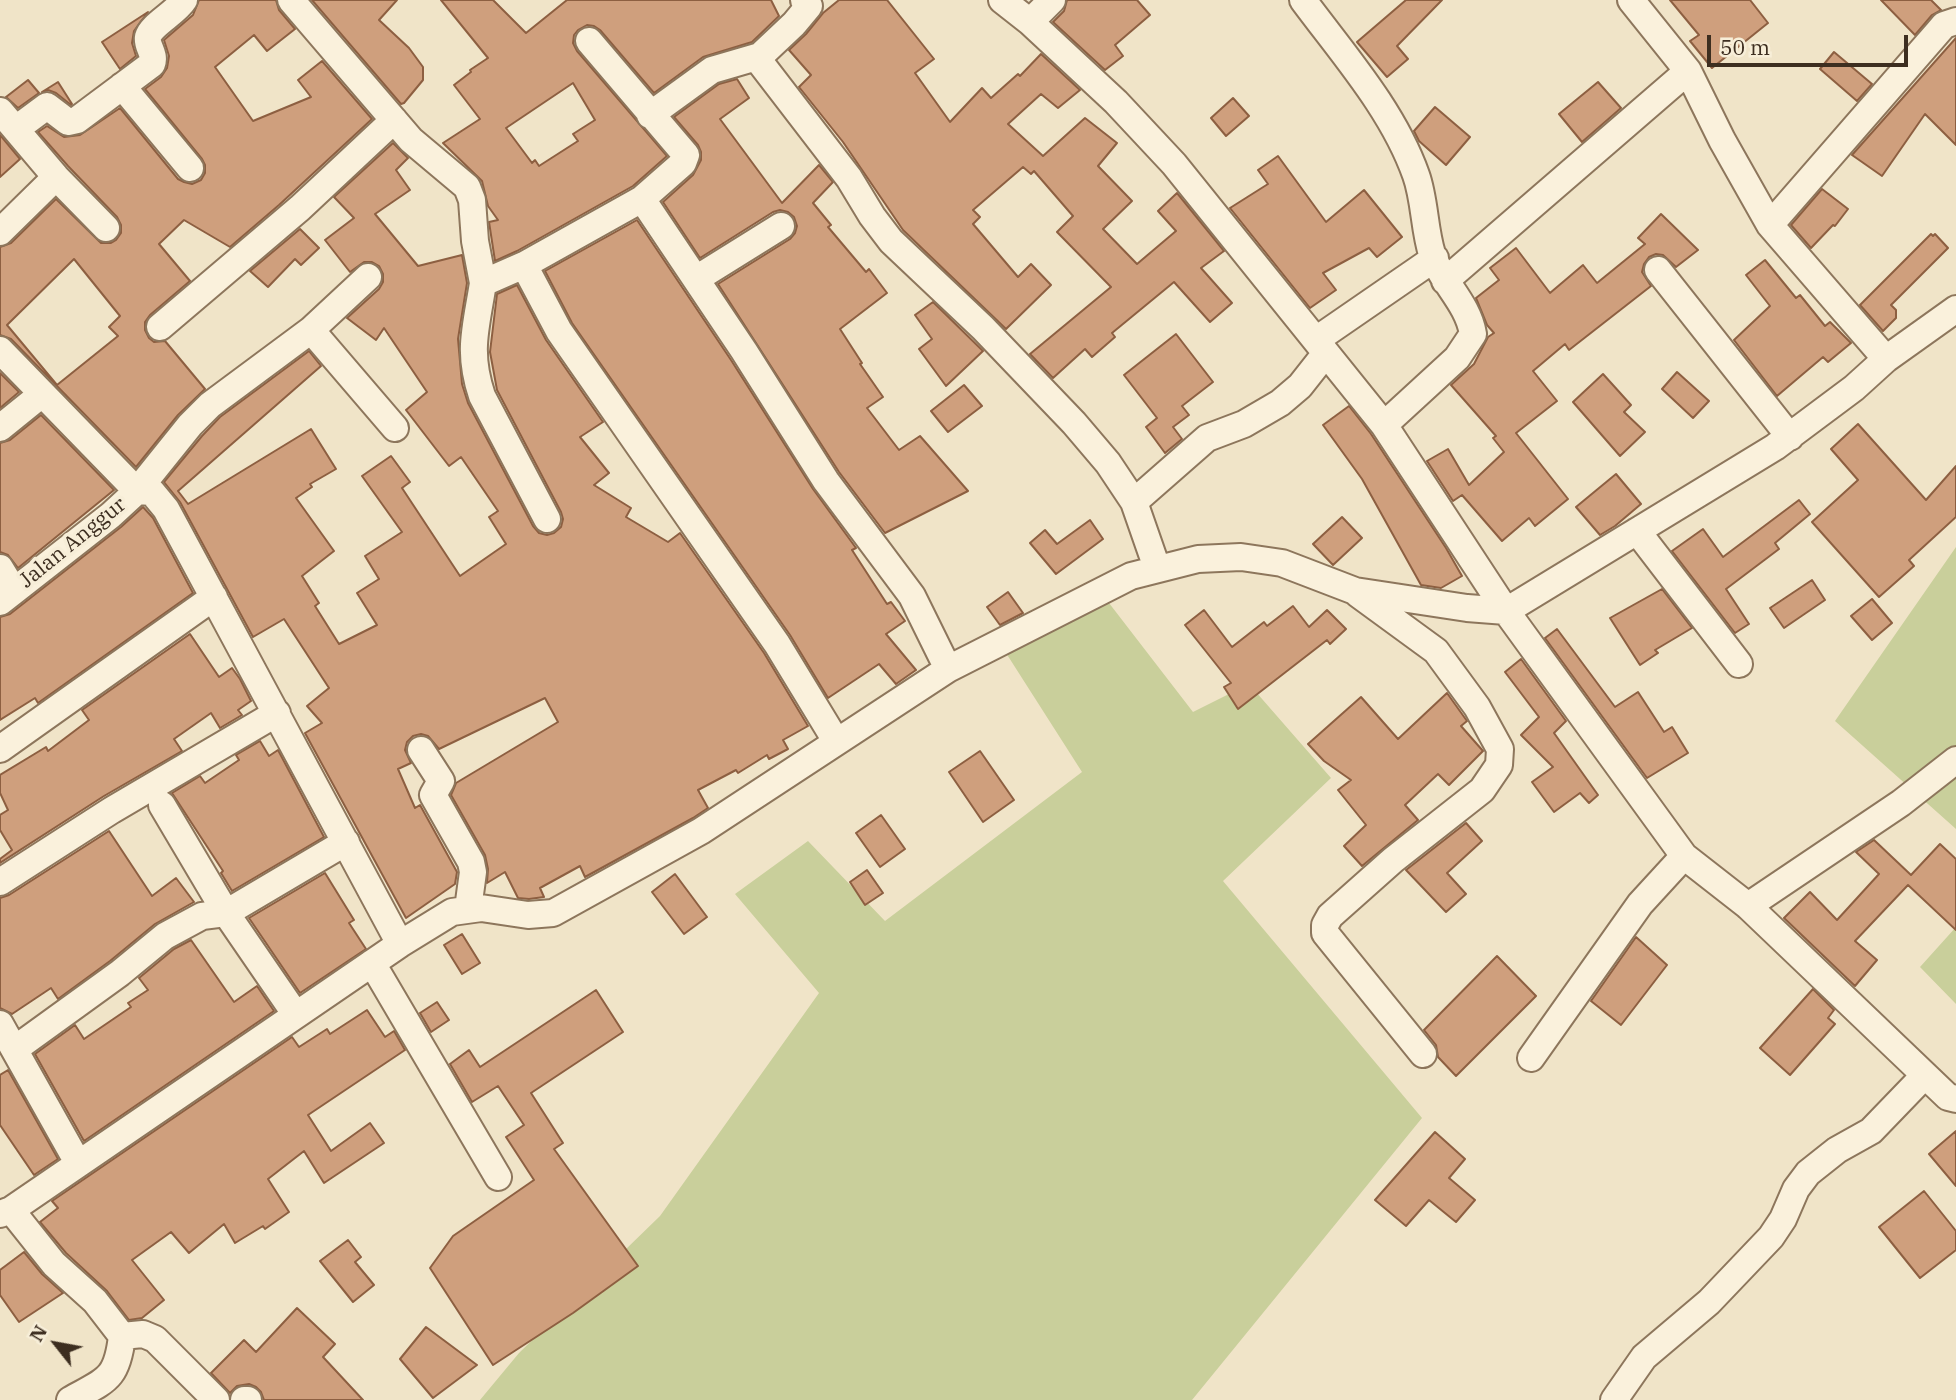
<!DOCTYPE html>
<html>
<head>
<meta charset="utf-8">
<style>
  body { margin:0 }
  #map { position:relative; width:1956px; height:1400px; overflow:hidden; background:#f0e4c8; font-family:"IBM Plex Serif",serif }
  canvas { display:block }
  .north { position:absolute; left:21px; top:1309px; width:70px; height:70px; -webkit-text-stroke:5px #f7eed8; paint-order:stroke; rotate:301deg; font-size:19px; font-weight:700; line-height:28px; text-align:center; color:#3d2e20 }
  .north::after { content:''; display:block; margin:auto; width:24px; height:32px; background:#3d2e20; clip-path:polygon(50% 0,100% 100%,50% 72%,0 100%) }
  .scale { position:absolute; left:1707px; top:35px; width:201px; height:32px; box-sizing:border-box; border:4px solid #3d2e20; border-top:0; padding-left:9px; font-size:21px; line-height:24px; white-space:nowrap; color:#3d2e20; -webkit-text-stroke:5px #f7eed8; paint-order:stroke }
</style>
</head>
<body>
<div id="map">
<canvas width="1956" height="1400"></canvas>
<div class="north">N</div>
<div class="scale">50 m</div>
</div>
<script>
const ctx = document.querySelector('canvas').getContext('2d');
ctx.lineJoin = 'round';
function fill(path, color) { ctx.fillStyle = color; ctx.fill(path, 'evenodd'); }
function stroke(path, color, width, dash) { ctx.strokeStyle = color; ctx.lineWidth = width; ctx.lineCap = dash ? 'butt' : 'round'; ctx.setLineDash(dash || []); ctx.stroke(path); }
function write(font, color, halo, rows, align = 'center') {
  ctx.font = font + ' "IBM Plex Serif",serif'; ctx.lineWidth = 7; ctx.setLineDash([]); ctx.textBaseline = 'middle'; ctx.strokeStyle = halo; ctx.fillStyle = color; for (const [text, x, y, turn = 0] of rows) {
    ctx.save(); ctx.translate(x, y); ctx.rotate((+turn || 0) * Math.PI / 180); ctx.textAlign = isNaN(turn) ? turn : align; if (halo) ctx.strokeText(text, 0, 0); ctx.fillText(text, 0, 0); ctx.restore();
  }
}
fill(new Path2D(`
  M1956 547V829L1835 721Z
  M1109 603 1193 712 1249 684 1331 778 1223 881 1422 1118 1192 1400H480L519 1353 660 1216 819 993 735 894 808 841 885 921 1082 772 1006 653Z
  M1956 927V1004L1920 967Z`), '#c9cf9b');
const building = new Path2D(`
  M199 0H276L279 10 295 29 267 51 254 35 215 67 253 121 311 97 298 80 322 61 372 119 279 205 230 247 184 220 159 244 190 281 150 315 145 322V330L149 338 154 342 165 341 205 389 178 415 136 467 11 339 0 335V247L11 243 56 199 101 243H111L116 240 121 233V225L117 217 68 166 38 132 47 126 64 137 80 135 120 108 178 179 184 182 192 184 201 180 205 173V165L202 159 145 89 161 77 167 68 169 56 164 40 193 15ZM74 259 120 316 109 327 118 336 57 385 7 325Z
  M312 0H397L379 20 409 48 423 67V80L404 103 401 104Z
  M441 0H493L526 33 567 0H771L779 16 752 42 703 57 654 93 600 30 594 26 587 25 578 30 574 35 573 43 577 51 667 156 633 186 517 251 495 261 489 222 498 220 488 206 482 181 443 143 480 119 454 85 471 72 470 70 488 58ZM573 83 595 120 573 134 578 141 539 166 535 160 532 163 506 128Z
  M839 0H887L934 59 915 73 950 122 982 88 991 98 1018 74 1020 76 1041 54 1080 90 1058 108 1041 94 1008 124 1043 156 1085 118 1117 143 1098 166 1132 201 1103 229 1137 264 1176 231 1158 211 1177 193 1224 251 1201 268 1232 303 1210 322 1174 282 1112 333 1115 337 1092 357 1085 349 1053 378 1030 354 1111 287 1057 232 1073 216 1034 171 1031 174 1023 167 973 210 980 217 973 224 1018 277 1031 264 1051 285 1006 329 903 230 843 142 799 87 811 75 789 50 806 34 823 13Z
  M1067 0H1137L1150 15 1115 45 1123 56 1105 70 1053 22 1064 11Z
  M1406 0H1442L1397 46 1408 59 1387 77 1357 42Z
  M1670 0H1750L1768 23 1712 68 1690 41 1699 35Z
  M1881 0H1931L1941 10 1932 15 1915 35Z
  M148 12 134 31 132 43 136 56 120 69 102 42Z
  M1956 38V145L1925 114 1882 176 1852 155Z
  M1834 52 1872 84 1857 101 1820 69Z
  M737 79 749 98 720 119 782 203 819 165 833 182 813 203 831 225 828 227 866 272 869 269 887 293 840 329 862 363 860 364 883 397 867 408 899 450 920 436 968 491 885 533 839 472 718 284 790 239 795 233 797 226 794 217 788 212 780 210 773 212 700 258 663 202 693 175 701 160V152L698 145 674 117 719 84Z
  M28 80 39 93 18 108 6 97Z
  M58 82 72 104 71 105 56 93 48 90 42 92Z
  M1598 82 1621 108 1582 142 1559 114Z
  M1233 98 1249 116 1226 136 1211 118Z
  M1435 107 1470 137 1446 165 1419 141 1414 131Z
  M0 135 20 159 0 177Z
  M393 143 408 158 396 170 410 190 375 214 418 266 462 255 467 283 458 339 462 384 468 403 533 526 539 533 547 535 554 533 561 527 563 519 561 512 497 390 490 352 497 294 517 285 546 340 603 422 580 437 609 473 594 485 631 508 626 517 668 542 680 533 764 653 808 726 783 740 788 749 769 759 767 755 738 773 736 770 698 790 708 808 693 818 585 877 580 866 540 888 544 897 529 899 518 898 505 872 487 883 488 869 485 855 451 795 456 783 558 722 545 698 439 749 428 736 421 734 413 736 407 742 405 750 411 763 398 769 415 808 420 805 457 872 455 884 406 918 305 733 322 723 307 706 329 688 284 619 253 637 180 502 164 482 202 436 220 417 309 351 321 366 178 491 188 504 311 429 336 469 310 484 312 487 296 498 334 551 302 576 319 603 315 606 339 644 377 625 357 593 379 579 365 556 402 532 362 476 391 456 410 482 402 488 460 576 506 544 489 517 498 511 461 457 449 466 406 410 427 392 384 328 376 340 347 318 379 289 383 282V274L379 266 372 262H364L350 272 325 240 354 218 334 197Z
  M1278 156 1326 222 1364 190 1402 237 1377 257 1369 248 1323 273 1336 290 1310 308 1230 208 1268 184 1258 170Z
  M1822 189 1848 209 1835 226 1833 225 1811 248 1791 225Z
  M1661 214 1698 250 1676 267 1663 255 1656 254 1649 257 1644 264 1642 272 1651 286 1569 350 1565 344 1533 371 1557 401 1516 433 1568 499 1535 526 1529 518 1502 541 1462 495 1453 501 1427 461 1448 449 1469 485 1504 452 1493 438 1496 436 1451 385 1474 364 1488 337 1494 333 1487 325 1476 298 1499 280 1490 268 1516 248 1550 293 1583 265 1597 283 1645 244 1638 238Z
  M637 220 731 360 813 489 856 548 852 550 887 604 891 602 905 621 886 634 916 670 896 684 879 664 828 698 790 635 572 323 545 271Z
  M300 229 319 248 301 265 295 259 268 287 250 271Z
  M1931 234 1933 236 1935 234 1948 248 1891 305 1896 310V318L1883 331 1860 305Z
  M1765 260 1796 298 1800 295 1825 326 1830 322 1851 343 1828 362 1823 357 1777 396 1734 340 1770 306 1746 275Z
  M933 302 983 351 946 386 919 349 932 339 915 315Z
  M1176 334 1213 382 1182 406 1189 415 1173 427 1182 439 1165 453 1146 427 1157 418 1124 375Z
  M1677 372 1709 401 1693 418 1662 389Z
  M0 373 19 392 0 408Z
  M1603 374 1631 405 1624 412 1645 432 1620 456 1573 402Z
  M964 385 982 406 948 432 931 411Z
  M1349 406 1371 434 1446 548 1462 576 1441 588 1421 585 1362 479 1323 425Z
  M41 415 114 490 18 568 8 555 0 552V443L10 440Z
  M1858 424 1926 500 1956 466V517L1909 560 1914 566 1879 597 1812 522 1858 480 1831 449Z
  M1616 474 1641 504 1615 526 1600 535 1576 507Z
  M1799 500 1810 514 1775 543 1779 549 1726 589 1749 624 1735 633 1672 551 1703 529 1723 557Z
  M143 507 153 518 193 593 38 703 35 698 0 720V617L10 614 121 527Z
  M1342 517 1362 538 1333 565 1313 544Z
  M1090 520 1103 539 1056 574 1030 543 1045 530 1057 544Z
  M1812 580 1825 600 1784 628 1770 608Z
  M1662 589 1692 628 1655 650 1658 653 1640 665 1610 618Z
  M1008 592 1023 613 1000 625 987 607Z
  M1872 599 1892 623 1872 640 1851 616Z
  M1293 606 1309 627 1327 610 1346 629 1330 644 1327 640 1238 709 1224 687 1231 683 1185 625 1204 610 1232 647 1264 622 1267 626Z
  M1557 629 1615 707 1638 692 1664 732 1672 727 1688 753 1647 778 1545 638Z
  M190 634 219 677 232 668 240 679 251 701 238 710 242 715 220 728 211 713 174 739 182 751 104 796 0 863V859L12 850 0 830V815L8 810 0 793V775L46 747 48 751 89 720 82 710Z
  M1521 659 1566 721 1554 733 1598 795 1589 803 1580 793 1554 812 1532 782 1553 767 1521 735 1539 717 1505 672Z
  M1447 693 1467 721 1461 726 1483 751 1449 785 1438 774 1405 805 1418 820 1362 866 1344 846 1366 825 1338 790 1351 780 1324 761 1308 744 1361 697 1398 739Z
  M260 741 269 756 278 750 324 837 232 891 221 873 223 871 172 793 200 776 205 783 239 760 236 755Z
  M980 751 1014 800 983 822 949 772Z
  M881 815 905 849 880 867 856 833Z
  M1466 823 1482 841 1447 873 1466 894 1446 912 1406 870Z
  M109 831 152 896 176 878 194 902 155 924 110 961 58 999 51 988 12 1014 0 1008V898L9 895Z
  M1874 840 1911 875 1940 844 1956 859V930L1908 885 1855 941 1877 960 1855 986 1784 918 1810 892 1837 920 1879 874 1856 852Z
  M867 870 883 893 865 905 850 882Z
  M325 873 354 920 349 923 366 949 300 993 249 918Z
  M675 874 707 917 684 934 652 892Z
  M462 934 480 963 462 974 444 945Z
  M1636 937 1667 965 1621 1025 1591 1001Z
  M191 940 234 1002 257 986 274 1011 84 1141 35 1054 75 1025 84 1039 131 1007 128 1003 148 990 139 978 174 949Z
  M1497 956 1536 996 1456 1076 1438 1057 1436 1045 1424 1030Z
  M1813 989 1834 1010 1828 1018 1835 1024 1790 1075 1760 1048Z
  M596 990 623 1032 531 1093 563 1143 554 1149 638 1266 573 1313 493 1365 430 1268 453 1236 534 1180 506 1137 524 1125 498 1086 472 1102 450 1064 469 1050 480 1067Z
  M437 1002 449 1020 431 1032 420 1013Z
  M367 1010 385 1037 394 1031 405 1050 308 1115 331 1151 370 1123 384 1143 324 1183 304 1151 268 1179 289 1212 265 1229 263 1226 235 1243 224 1224 189 1253 171 1232 132 1260 164 1300 142 1318 129 1320 107 1291 66 1253 40 1222 58 1208 52 1201 292 1037 299 1047 327 1029 330 1034Z
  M8 1070 58 1159 34 1175 0 1125V1075Z
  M1956 1131V1186L1929 1154Z
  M1435 1132 1465 1159 1449 1178 1475 1200 1456 1222 1429 1200 1406 1226 1375 1200Z
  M1924 1191 1956 1231V1250L1920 1278 1879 1227Z
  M348 1240 361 1257 355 1262 374 1285 353 1302 320 1261Z
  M24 1252 42 1274 63 1293 19 1322 0 1295V1270Z
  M297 1308 335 1344 323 1357 363 1400H264L261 1392 256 1387 249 1384 237 1386 230 1393 211 1373 244 1340 256 1352Z
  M426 1327 477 1365 433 1398 400 1359Z`);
fill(building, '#cf9f7d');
stroke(building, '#8d5f41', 2);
const street = new Path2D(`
  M291 0 411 140 467 187 472 200 475 241 483 283 524 265 642 199
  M1002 0 1030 22 1116 102 1174 164 1384 425 1506 611 1684 856 1748 906 1948 1097 1956 1099
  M1303 0C1343 54 1393 110 1416 175 1425 200 1424 229 1432 254 1442 283 1468 303 1473 334L1457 358 1384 425
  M1631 0 1688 71 1722 140 1770 225 1886 359
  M1030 22 1052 0
  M589 41 686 155 683 163 642 199 744 351 826 481 912 596 948 669
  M756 57 849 178 872 216 891 241 983 328 1074 423 1108 463 1134 502 1157 568
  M122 86 190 168
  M0 111 56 177 106 228
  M650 115 712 70 760 56 794 24 809 6 804 0
  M16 129 47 106 68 122 77 120 152 64C156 54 146 46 148 37 151 25 176 13 184 0
  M1770 225 1938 32 1944 25 1956 21
  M0 232 56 177
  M524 265 559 331 777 644 836 741
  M1658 270 1790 437
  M696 279 781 226
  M1445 281 1688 71
  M483 283C476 328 467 351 482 396L547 519
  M160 327 300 208 394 120
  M311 330 395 428
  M1316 340 1435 258
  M0 350 137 491 190 425 210 405 311 330 368 277
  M0 428 42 394
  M1134 502 1207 438 1244 424 1280 403 1300 386 1326 353
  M1637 531 1739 664
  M0 568 14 591
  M1358 594 1436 651 1477 707 1500 749 1499 765 1482 790 1393 860 1330 916 1325 925V933L1423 1054
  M0 602 111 515 137 491 152 492 166 509 400 944
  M0 749 214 597
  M421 750 441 781 433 795 471 862 473 872 468 909
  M162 805 226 913 296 1015
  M0 882 112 810 277 713
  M1748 906 1901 803 1956 760
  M372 963 498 1177
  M0 1024 78 1163
  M15 1049 120 973 165 936 202 916 226 913 346 842
  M1531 1058 1640 904 1684 856
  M11 1210 54 1264 95 1301 122 1336C117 1380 106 1380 70 1400
  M0 1214 11 1210 400 944 452 912 481 908 528 915 553 913 701 831 948 669 1131 576 1198 559 1241 557 1282 563 1355 591 1467 608 1506 611 1775 447 1854 388 1886 359 1956 309
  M122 1336 143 1334 155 1339 216 1400
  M244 1400H248
  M1614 1400 1644 1357 1709 1302 1771 1237 1783 1219 1796 1189 1808 1173 1837 1150 1871 1131 1925 1075`);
stroke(street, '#8d765c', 30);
stroke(street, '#faf1dc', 26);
write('21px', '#3d2e20', '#f7eed8', [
  ["Jalan Anggur",73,543,-39]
]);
</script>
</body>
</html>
